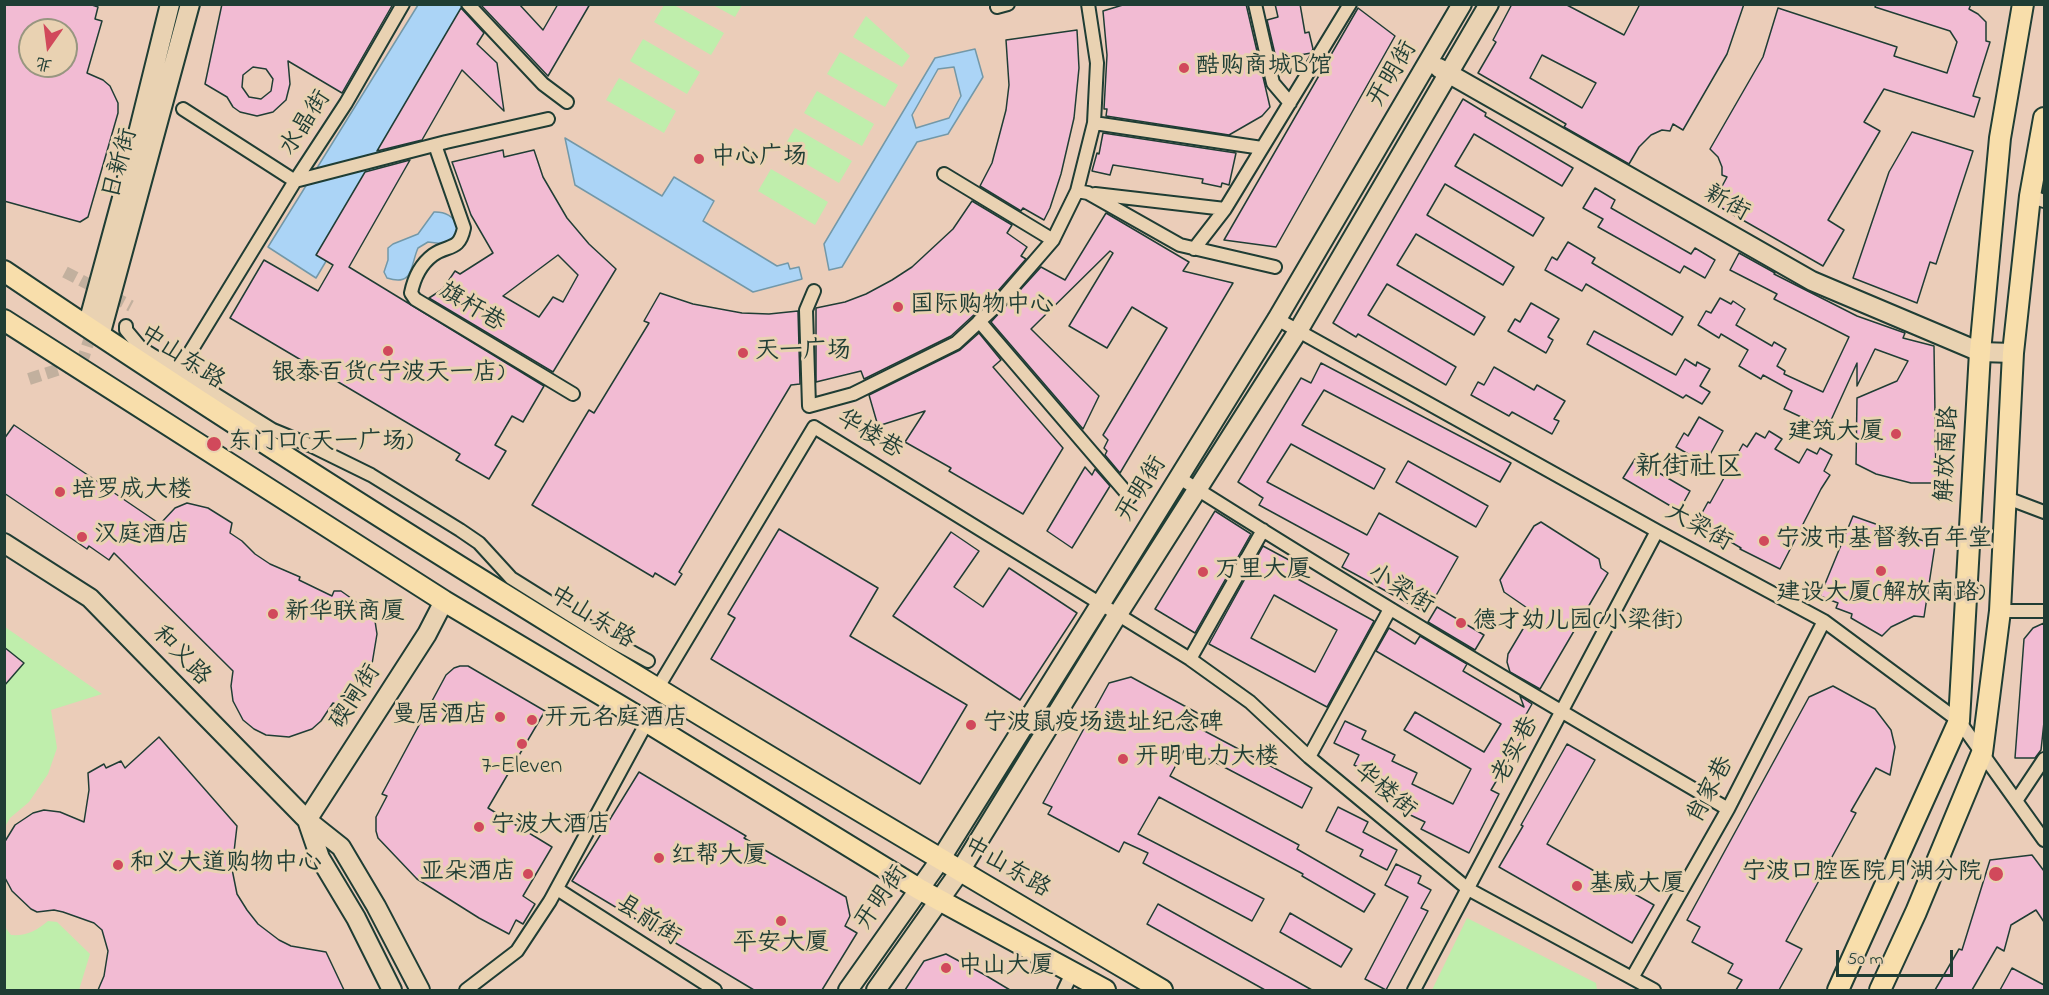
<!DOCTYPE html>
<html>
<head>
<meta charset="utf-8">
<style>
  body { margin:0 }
  #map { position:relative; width:2049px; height:995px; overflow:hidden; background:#ebcdb9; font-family:"Indie Flower","LXGW WenKai TC",sans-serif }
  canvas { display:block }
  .frame { position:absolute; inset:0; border:6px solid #1f3d34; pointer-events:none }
  .north { position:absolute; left:18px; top:18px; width:60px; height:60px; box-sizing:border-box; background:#e9d2b2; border:2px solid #989680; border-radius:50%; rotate:194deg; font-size:16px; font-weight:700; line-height:24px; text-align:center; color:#1f3d34 }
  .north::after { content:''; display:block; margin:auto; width:21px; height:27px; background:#d1495b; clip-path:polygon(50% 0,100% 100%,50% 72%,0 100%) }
  .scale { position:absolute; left:1836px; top:950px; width:117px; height:27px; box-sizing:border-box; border:3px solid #1f3d34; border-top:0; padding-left:8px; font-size:18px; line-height:21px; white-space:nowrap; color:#1f3d34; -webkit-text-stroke:4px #e9d2b2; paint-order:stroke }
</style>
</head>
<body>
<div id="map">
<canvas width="2049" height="995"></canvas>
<div class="frame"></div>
<div class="north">北</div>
<div class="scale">50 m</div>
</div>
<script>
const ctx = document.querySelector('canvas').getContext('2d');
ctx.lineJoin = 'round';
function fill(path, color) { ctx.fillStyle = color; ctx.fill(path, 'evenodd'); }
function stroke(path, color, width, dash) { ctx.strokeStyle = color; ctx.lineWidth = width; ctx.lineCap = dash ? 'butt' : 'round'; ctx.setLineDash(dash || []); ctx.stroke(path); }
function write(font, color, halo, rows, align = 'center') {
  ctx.font = font + ' "Indie Flower","LXGW WenKai TC",sans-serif'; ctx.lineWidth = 6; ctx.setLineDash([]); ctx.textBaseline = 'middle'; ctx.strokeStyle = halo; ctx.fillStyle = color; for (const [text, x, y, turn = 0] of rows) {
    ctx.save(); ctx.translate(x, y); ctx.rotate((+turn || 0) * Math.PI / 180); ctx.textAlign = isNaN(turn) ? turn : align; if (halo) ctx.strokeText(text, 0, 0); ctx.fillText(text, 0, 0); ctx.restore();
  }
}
fill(new Path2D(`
  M664 5H674L724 33 711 55 654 22Z
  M713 5H742L735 17Z
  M866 16 910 56 902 67 853 37Z
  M643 39 700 72 687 94 630 61Z
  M840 52 898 85 885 107 827 74Z
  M619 78 676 111 664 133 606 100Z
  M817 91 874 124 862 146 804 113Z
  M795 128 852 161 839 183 782 150Z
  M771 169 828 202 815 225 758 191Z
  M5 627 102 694 51 710 57 748 48 774 29 802 10 818 5 827Z
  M1467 918 1596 983 1597 990H1432Z
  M48 921 57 922 90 954 79 990H5V927L11 935C27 936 36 931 48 921Z`), '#bfeeac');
const water = new Path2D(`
  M418 5H479L316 278 268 247Z
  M975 49 983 77 948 134 917 142 842 267 829 270 824 244 935 58ZM954 67 961 96 949 118 916 128 912 115 938 69Z
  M565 138 662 196 674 177 714 201 703 221 777 266 788 263 790 269 799 267 802 279 753 292 575 185Z
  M434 212C457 211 466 233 445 244L428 242 418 248C410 266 414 287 387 278L384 272 388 260V248L393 244 418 234Z`);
fill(water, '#abd4f6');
stroke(water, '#7398a8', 1.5);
const building = new Path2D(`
  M4 4H89L98 7 95 19 102 21 87 73 103 80 110 86 118 103V113L88 217 80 222 4 201ZM30 30H66V66H30Z
  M222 4H393L342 93 288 61 290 84 286 100 273 112 257 116 240 112 233 107 227 97 205 84ZM253 67 266 69 273 79 271 91 261 99 249 97 242 87 243 75Z
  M480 4H519L543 30 558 4H590L548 76Z
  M1126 4H1246L1270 107 1262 116 1229 135 1106 116 1107 109H1104L1107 55 1103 11Z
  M1275 4H1300L1305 33 1309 32 1313 49 1311 53 1300 55 1279 71 1267 20 1278 17Z
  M1512 4H1565L1624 35 1640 4H1744L1727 54 1683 130 1673 124 1670 131 1662 130 1651 135 1639 147 1629 164 1564 127 1566 124 1478 73 1496 42 1493 40ZM1542 55 1596 83 1582 108 1530 78Z
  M1876 4H1971L1969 9 1978 14 1986 22V41L1990 42 1973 96 1980 98 1974 117 1884 89 1864 122 1880 131 1828 220 1844 230 1823 266 1713 203 1727 177 1722 175V167L1718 157 1710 149 1763 57 1778 8 1897 47 1894 56 1947 73 1957 42 1950 31 1875 7Z
  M461 8 484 33 477 44 497 63 504 111 462 70 422 140 377 151Z
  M1358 8 1395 36 1276 247 1224 240Z
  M1077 30 1079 68 1074 118 1061 174 1050 208 1044 220 1023 208 1021 211 980 186 992 163 1006 110 1009 85 1006 40Z
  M1463 99 1486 113 1485 116 1573 168 1562 186 1474 134 1455 166 1544 218 1533 236 1445 184 1427 215 1514 267 1503 285 1416 234 1397 265 1485 317 1474 335 1387 284 1368 315 1456 367 1446 385 1358 334 1356 337 1333 323Z
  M1912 132 1973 151 1936 264 1930 262 1917 303 1853 278 1889 172Z
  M1103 133 1236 153 1229 185 1222 183 1221 187 1202 183 1203 179 1113 165 1110 175 1092 171 1097 153 1099 154Z
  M503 150 504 157 534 150 543 177 567 218 589 244 616 269 553 372 429 298 443 289 455 271 460 274 493 253 471 215 452 162ZM558 255 578 275 563 302 553 297 539 317 503 296Z
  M410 160 349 267 544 386 523 422 512 416 495 445 506 451 489 479 456 460 460 454 230 318 264 260 318 291 333 265 316 255 365 172Z
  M1595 188 1615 200 1611 208 1691 254 1695 248 1715 260 1705 278 1684 266 1680 273 1598 227 1603 219 1583 208Z
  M972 201 1012 225 1007 233 1027 247 1021 256 1026 259 990 300 951 336 864 379 861 371 816 382V308L845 302 866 294 892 280 912 267 953 229Z
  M1106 213 1189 262 1183 271 1233 283 1120 473 1105 455 1107 451 1104 448 1108 440 1103 435 1167 328 1132 307 1107 348 1069 326 1113 253 1110 251 1031 329 1099 396 1083 429 991 322 1041 267 1065 280Z
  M1568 242 1595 258 1592 263 1683 317 1672 335 1586 284 1582 291 1545 270 1552 257 1557 260Z
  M1739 253 1775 273 1774 274 1857 316 1905 333 1903 338 1934 346 1936 483H1911L1876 474 1856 464 1857 398 1897 381 1908 361 1875 349 1857 386V363L1827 429 1784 409 1792 391 1763 375 1761 379 1739 366 1748 350 1721 334 1719 338 1698 325 1706 311 1711 313 1720 298 1731 304 1733 301 1745 309 1736 325 1772 346 1774 342 1786 349 1777 366 1785 371 1784 374 1823 392 1849 337 1774 299 1777 294 1730 270Z
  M660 293 693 304 742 313 769 314 798 311 800 384 791 385 679 572 682 574 675 585 655 573 653 577 532 505 589 410 594 413 649 323 644 321Z
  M1531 303 1559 319 1548 337 1553 340 1546 353 1508 331 1515 319 1520 322Z
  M1594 331 1676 375 1685 359 1696 366 1697 362 1710 369 1700 386 1710 392 1702 404 1686 395 1683 398 1587 344Z
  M979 333 1001 360 993 367 1063 448 1023 514 949 471 951 468 905 442 925 411 878 426 869 395 960 350Z
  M1321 363 1511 463 1500 482 1324 390 1302 425 1385 469 1374 489 1291 444 1267 482 1367 535 1379 513 1458 557 1426 613 1342 567 1349 554 1259 505 1263 498 1238 482 1301 378 1311 383Z
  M1494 367 1534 390 1537 385 1565 401 1554 419 1559 421 1552 434 1512 412 1509 416 1471 395 1478 382 1484 385Z
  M1699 417 1723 431 1707 460 1699 456 1697 459 1676 447 1684 433 1688 436Z
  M14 425 160 524 175 508 187 503 208 508 232 523 230 533 242 541 255 554 270 564 300 577 299 580 332 596 334 591H341L365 608 375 621 377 634 372 664 368 677 350 709 333 703 321 721 312 729 289 737 266 735 254 729 243 720 233 701 231 686 233 671 114 553 109 560 89 546 87 549 4 493V439Z
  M1769 431 1782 439 1775 449 1799 463 1807 449 1817 454 1820 448 1832 455 1824 471 1830 475 1821 489 1780 569 1740 549 1741 548 1697 522 1708 502 1710 503 1743 444 1747 447 1756 433 1765 438Z
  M1635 459 1690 491 1679 511 1623 478Z
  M1408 461 1488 506 1476 527 1396 482Z
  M1085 467 1092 475 1095 469 1110 486 1072 548 1047 531Z
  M1215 511 1251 534 1195 633 1155 609Z
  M1853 516 1935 545 1924 617 1914 616 1891 627 1882 636 1851 618 1852 614 1836 608 1838 603 1820 596Z
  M1541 522 1599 559 1601 568 1608 573 1540 689 1510 672 1507 662 1508 654 1533 612 1504 592 1500 580 1534 526Z
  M779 529 878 588 850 636 967 705 920 784 711 659 735 618 728 614Z
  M951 532 979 551 954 587 983 607 1009 568 1077 613 1020 700 893 616Z
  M1263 546 1302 567 1296 578 1374 621 1327 707 1209 644ZM1274 595 1337 630 1315 672 1251 638Z
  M1437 607 1484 635 1475 650 1428 622Z
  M2044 623V722L2041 750 2035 758H2015L2024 639 2033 628Z
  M1389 628 1415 644 1420 636 1467 664 1463 671 1524 707 1520 696 1532 704 1524 718 1531 722 1491 790 1499 794 1469 853 1421 829 1425 822 1400 810 1405 800 1377 787 1381 778 1354 765 1359 755 1334 743 1345 721 1366 731 1362 739 1395 755 1392 761 1417 773 1412 784 1453 804 1471 769 1404 730 1415 712 1484 752 1501 724 1376 651Z
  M4 647 24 663 4 686Z
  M460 666H468L545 711 488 808 552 847 523 896 535 904 523 924 516 920 509 934 479 918 417 879 378 838 376 831V817L387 796 382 794 446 675 454 668Z
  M1131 677 1203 716 1197 727 1312 788 1302 808 1186 747 1170 776 1299 845 1297 849 1375 894 1364 912 1302 876 1303 874 1159 797 1138 834 1264 899 1252 921 1143 863 1148 853 1124 842 1119 852 1048 814 1052 807 1043 803 1109 683Z
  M1833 686 1875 709 1891 730 1895 747 1890 775 1876 768 1851 811 1856 813 1786 941 1802 949 1779 990H1736L1742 980 1728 973 1733 964 1692 942 1700 927 1687 920 1809 697Z
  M159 737 237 826 232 869 237 894 247 910 258 924 279 940 291 946 326 952 344 990H98L104 976 108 951 102 930 94 923 63 912 54 910 37 912 31 909 12 891 4 876V843L15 825 33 813 44 810 60 812 84 822 89 790 88 773 104 764 106 768 121 761 125 768Z
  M1567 744 1595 760 1547 844 1654 905 1632 943 1499 867 1523 826 1521 825Z
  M639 772 746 836 744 838 846 897 850 916 845 926 857 933 822 990H754L572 881Z
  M1338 807 1368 822 1363 832 1397 850 1387 870 1360 856 1363 850 1326 831Z
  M2032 855 2044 871V922L2036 910 2011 925 2004 951 1997 947 1972 990H1935L1959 949 1962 950 1990 860Z
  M1396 864 1421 876 1418 883 1431 890 1421 908 1428 911 1386 990 1365 979 1408 897 1385 885Z
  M1158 904 1312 990H1265L1147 924Z
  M1290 913 1352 949 1341 967 1280 932Z
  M946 954 985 975 1010 990H905L924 961Z
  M2012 968 2044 985V990H2000Z`);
fill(building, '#f2bbd3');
stroke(building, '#1f3d34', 1.5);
stroke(new Path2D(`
  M65 272 131 306
  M29 379 82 362 94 325`), '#c2b09e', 12, [12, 6]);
const street = new Path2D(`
  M468 4 543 84 567 102
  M1255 4 1273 83 1290 103
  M997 7 1008 4
  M183 109 295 181 346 103 403 4
  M1094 123 1262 148
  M435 145 464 228C459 252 448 244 433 255 421 264 414 278 411 293L415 299 573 394
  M944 174 1053 240
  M1077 191 1088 193 1180 245 1275 267
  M1095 194 1225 209 1194 249
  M2030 196 2044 201
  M1225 209 1350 4
  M814 291 806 310 809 406 853 394 956 343 996 306 1053 240 1077 191 1094 123 1097 63 1088 4
  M1277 319 1657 531 1824 621 1959 721 2044 840
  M979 321 1130 497
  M126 326V330L141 348 273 430 312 446 371 475 460 530 479 543 511 578 610 640 648 661
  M178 372 295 181 446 142 548 119
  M1178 477C1359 592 1542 701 1728 809
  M2007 498 2044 512
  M2000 611H2044
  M1190 659 1263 530
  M657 689 814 427 1190 659 1250 702 1309 757 1468 889 1654 990
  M1309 757 1390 609
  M2016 801 2044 759
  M557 889 715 990
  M1632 978 1728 809 1824 621
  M466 990 517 951 550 901 647 722
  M1064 990 1072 973
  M1414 990 1657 531`);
const secondary = new Path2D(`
  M1439 68 1812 281 1980 352 2013 353
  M87 327 122 198 170 4
  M100 336 190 4
  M4 543 90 598 307 820 320 858 356 918 392 990
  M420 990 376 906 341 847 307 820 427 634 444 601
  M848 990 940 860 1101 603 1277 319 1462 4
  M876 990 960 871 1118 614 1298 331 1489 4`);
const primary = new Path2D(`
  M4 271C381 526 771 760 1162 990
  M4 320 444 601 647 722 919 889 1105 990
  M1838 990 1959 721 1980 352 2000 138 2023 4
  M1880 990 1916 912 1982 753 2000 611 2013 353 2030 196 2044 118`);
stroke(street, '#1f3d34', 16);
stroke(secondary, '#1f3d34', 22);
stroke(primary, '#1f3d34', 24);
stroke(street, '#e9d2b2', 12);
stroke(secondary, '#e9d2b2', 18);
stroke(primary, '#f8deab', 20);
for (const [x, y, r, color] of [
  [1184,68,6,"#d1495b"],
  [699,159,6,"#d1495b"],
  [898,307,6,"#d1495b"],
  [388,351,6,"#d1495b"],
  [743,353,6,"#d1495b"],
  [1896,434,6,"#d1495b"],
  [214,444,8,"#d1495b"],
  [60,492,6,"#d1495b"],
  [82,537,6,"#d1495b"],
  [1764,541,6,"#d1495b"],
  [1881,571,6,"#d1495b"],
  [1203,572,6,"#d1495b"],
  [273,614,6,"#d1495b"],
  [1461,623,6,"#d1495b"],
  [500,717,6,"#d1495b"],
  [532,720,6,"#d1495b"],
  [971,725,6,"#d1495b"],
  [522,744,6,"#d1495b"],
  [1123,759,6,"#d1495b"],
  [479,827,6,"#d1495b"],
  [659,858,6,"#d1495b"],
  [118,865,6,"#d1495b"],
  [528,874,6,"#d1495b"],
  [1996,874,8,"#d1495b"],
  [1577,886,6,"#d1495b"],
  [781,921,6,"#d1495b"],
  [946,968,6,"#d1495b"]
]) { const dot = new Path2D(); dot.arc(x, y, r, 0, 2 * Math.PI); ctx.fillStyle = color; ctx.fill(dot); stroke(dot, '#e9d2b2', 2); }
write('24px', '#1f3d34', '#e9d2b2', [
  ["酷购商城B馆",1196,68],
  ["中心广场",711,159],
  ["国际购物中心",910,307],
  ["天一广场",755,353],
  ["银泰百货(宁波天一店)",388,375,"center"],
  ["建筑大厦",1884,434,"right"],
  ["东门口(天一广场)",228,444],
  ["培罗成大楼",72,492],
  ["汉庭酒店",94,537],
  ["宁波市基督教百年堂",1776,541],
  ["万里大厦",1215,572],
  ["建设大厦(解放南路)",1881,595,"center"],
  ["新华联商厦",285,614],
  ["德才幼儿园(小梁街)",1473,623],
  ["曼居酒店",488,717,"right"],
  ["开元名庭酒店",544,720],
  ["宁波鼠疫场遗址纪念碑",983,725],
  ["开明电力大楼",1135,759],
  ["7-Eleven",522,768,"center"],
  ["宁波大酒店",491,827],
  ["红帮大厦",671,858],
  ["和义大道购物中心",130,865],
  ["亚朵酒店",516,874,"right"],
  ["宁波口腔医院月湖分院",1982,874,"right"],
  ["基威大厦",1589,886],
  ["平安大厦",781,945,"center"],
  ["中山大厦",958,968]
], 'left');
write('24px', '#1f3d34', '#e9d2b2', [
  ["开明街",1394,75,-59],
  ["水晶街",307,124,-57],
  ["日新街",122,164,-75],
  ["新街",1726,205,29],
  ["旗杆巷",471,309,31],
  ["中山东路",181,359,33],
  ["华楼巷",869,436,31],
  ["解放南路",1949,454,-87],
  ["开明街",1143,490,-58],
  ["大梁街",1698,529,29],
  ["小梁街",1400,591,31],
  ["中山东路",591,619,32],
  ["和义路",180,657,46],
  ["碶闸街",357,698,-57],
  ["老实巷",1517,751,-62],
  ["肖家巷",1712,791,-62],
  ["华楼街",1384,792,40],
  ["中山东路",1006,869,30],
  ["开明街",883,899,-55],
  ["县前街",647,922,33]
]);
write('27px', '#1f3d34', '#e9d2b2', [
  ["新街社区",1689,470]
]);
</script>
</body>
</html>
